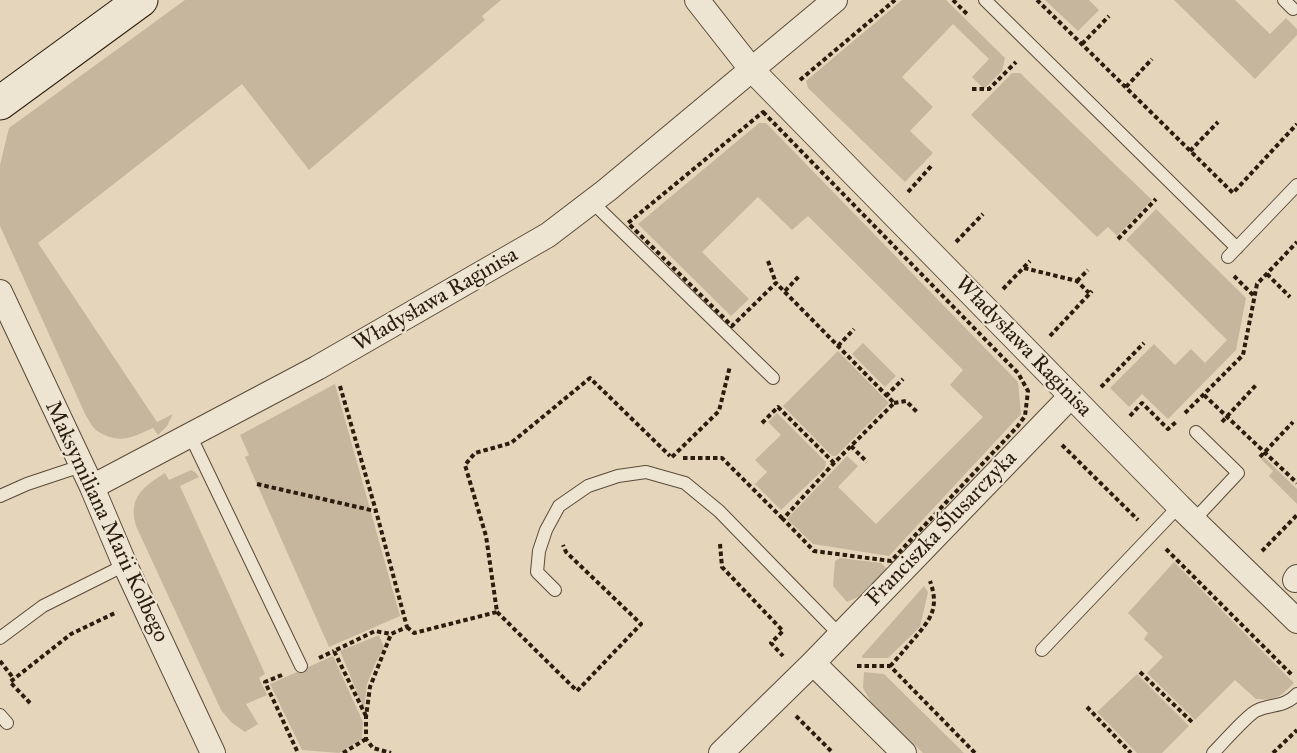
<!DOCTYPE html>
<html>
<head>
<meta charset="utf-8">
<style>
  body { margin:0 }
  canvas { display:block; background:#e5d5ba }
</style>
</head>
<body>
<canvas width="1297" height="753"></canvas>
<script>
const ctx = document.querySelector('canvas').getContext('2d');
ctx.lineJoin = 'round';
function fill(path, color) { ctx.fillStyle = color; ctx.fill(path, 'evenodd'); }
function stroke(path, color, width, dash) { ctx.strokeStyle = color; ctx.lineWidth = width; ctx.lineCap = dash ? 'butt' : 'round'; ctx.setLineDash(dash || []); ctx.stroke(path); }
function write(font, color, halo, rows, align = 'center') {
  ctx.font = font + ' "IM FELL Great Primer",serif'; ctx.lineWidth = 4.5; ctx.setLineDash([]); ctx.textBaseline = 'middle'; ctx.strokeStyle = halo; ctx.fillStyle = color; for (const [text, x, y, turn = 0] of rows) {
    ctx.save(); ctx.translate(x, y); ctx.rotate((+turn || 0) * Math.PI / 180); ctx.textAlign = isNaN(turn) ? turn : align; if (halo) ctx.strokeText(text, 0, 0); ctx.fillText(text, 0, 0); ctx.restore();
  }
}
fill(new Path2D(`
  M185 0H501L482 16 485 20 309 170 242 84 38 243 157 422 173 414 167 426 158 435 153 428C137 435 124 443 107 436 103 434 97 432 94 428 91 425 89 420 86 416L0 226V165L9 128Z
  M902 0H946L1005 58 1002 71 984 89 972 77 989 59 953 24 902 77 933 107 910 131 933 153 905 182 808 88 806 81Z
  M1045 0H1089L1099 10 1078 31Z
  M1174 0H1235L1270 34 1286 18 1297 29V35L1255 79Z
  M1012 73H1020L1152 200 1117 236 1108 227 1097 237 971 115Z
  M759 123H766L1018 382 1021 414 889 556 813 544 787 519 847 456 858 466 838 487 876 524 983 417 950 385 963 370 808 216 792 230 758 197 702 252 749 299 731 316 638 224Z
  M1156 209 1246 298 1236 350 1168 419 1142 394 1129 407 1110 388 1154 344 1175 365 1191 349 1205 363 1227 340 1126 240Z
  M863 343 896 376 885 387 852 354Z
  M838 351 889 403 836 456H832L783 406Z
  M335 384 400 616 329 647 245 457 249 455 240 435Z
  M777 413 826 462 825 468 781 510 755 484 767 472 755 460 781 435 768 422Z
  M1264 457 1297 489V504L1269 476 1273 471 1261 459Z
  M191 470 195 472 199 477 180 486 265 674 259 678 267 695 246 704 258 724 245 732 231 722 221 710 136 526C128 497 143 487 165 473L169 480Z
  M840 558 881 563 887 569 864 594 847 602 833 586 835 561Z
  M1174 562 1294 683C1280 697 1276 701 1256 699L1235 680 1195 720 1147 673 1163 657 1144 639 1148 633 1128 613Z
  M924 586 928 592 920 627 888 658H862V656Z
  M379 635 384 647 376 662 367 684 364 709 340 651Z
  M333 656 363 722 362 739 339 753 302 750 270 684Z
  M864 672 884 674 964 753H923L871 702 863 688Z
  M1137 674 1189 726 1162 753H1137L1097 712Z`), '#c5b69d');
const lane = new Path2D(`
  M985 0 1237 248
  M1284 0 1293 9
  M592 202 773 378
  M1228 257 1297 185
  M190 435 301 666
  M0 496 27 484 81 466
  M1194 520 1238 473 1196 432
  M555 590 537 572 539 551 546 530 559 506 588 486 618 476 646 472 685 483 719 511 840 635
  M0 638 43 606 125 565
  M1042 650 1179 506
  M0 715 7 723
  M1213 753C1221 745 1250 712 1258 710 1272 704 1285 707 1297 694`);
const street = new Path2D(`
  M697 0 752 70 1179 506 1297 621
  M0 292 92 487 125 565 213 753
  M92 487 317 368 548 235 607 190 835 0
  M1295 580 1297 577
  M813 663 904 753
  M721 753 813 663 1071 396`);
const secondary = new Path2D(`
  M0 103 141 0`);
stroke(lane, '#5a4b39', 14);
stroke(street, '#5a4b39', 26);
stroke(secondary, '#2b1d0e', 35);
stroke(new Path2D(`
  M953 0 967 14
  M1037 0 1233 193 1297 124
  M1082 44 1109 16
  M800 80 895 0
  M1126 87 1152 59
  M972 89H989L1016 62
  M763 112 1018 373 1028 391 1025 416 1017 427 891 561 814 551 783 519 834 463 894 403 776 283 732 326 628 223Z
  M1190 151 1218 122
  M908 192 933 164
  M1118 239 1156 199
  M956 242 983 214
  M768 261 776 283
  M1024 268 1077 281 1089 293
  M1267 274 1290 297
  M1234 276 1255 297
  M1077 281 1088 270
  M1003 289 1030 261
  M785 291 800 275
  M1050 336 1092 291
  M838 346 854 329
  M340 386 376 511 407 627 391 634 370 687 366 717V739L373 748 391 753
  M1101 387 1144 343
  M1204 395 1297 483
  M886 396 903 379
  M894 403 906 401 917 412
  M1185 413 1243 355 1257 284 1297 242
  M1130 416 1142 403 1168 429 1176 422
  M1222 422 1256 385
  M762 423 778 407 834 463
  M1062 445 1138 520
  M851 446 867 462
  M672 457 719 411 730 366
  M1260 457 1293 422
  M683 458H722L783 519
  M257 484 375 511
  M720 544 722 567 783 631 771 643 783 656
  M1166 549 1292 675
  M1262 551 1297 515
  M497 612 577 691 641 624 566 552 563 545
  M407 627 414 633 497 612 486 536 465 465 475 453 511 443 590 378 670 456
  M319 658 334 651
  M0 661 14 679
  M857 666H890L975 753
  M890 666C898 658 905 649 912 641 930 620 940 609 930 581
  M1140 672 1192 722
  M282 675 265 682 298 753
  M30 703 10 682 71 634 117 612
  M1087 707 1131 753
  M366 716 334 651 375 631 391 634
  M796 716 833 753
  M343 753 366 739
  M1273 753 1297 730`), '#2b1d0e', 4, [4.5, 3]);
stroke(lane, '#eee4d2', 12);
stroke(street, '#eee4d2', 24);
stroke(secondary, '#eee4d2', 33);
write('22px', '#2b1d0e', '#eee4d2', [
  ["Władysława Raginisa",436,300,-30],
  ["Władysława Raginisa",1023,347,46],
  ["Maksymiliana Marii Kolbego",106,522,65],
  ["Franciszka Ślusarczyka",942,529,-46]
]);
</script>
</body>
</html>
